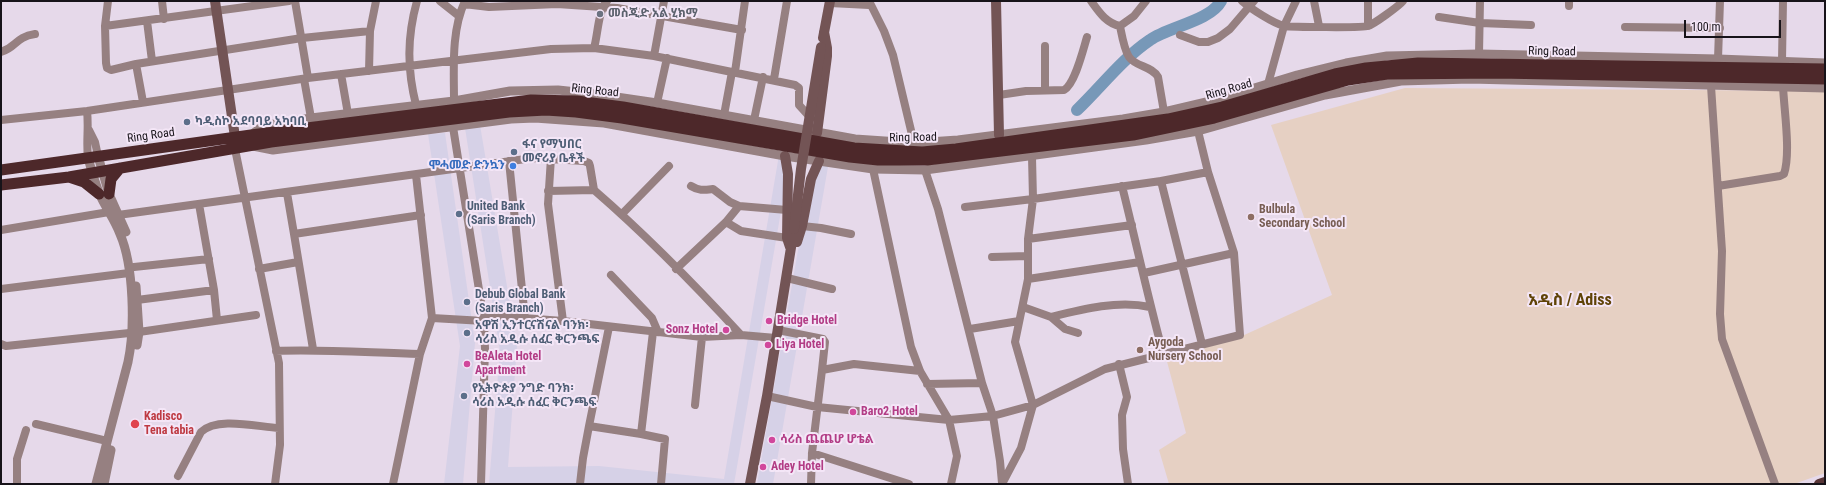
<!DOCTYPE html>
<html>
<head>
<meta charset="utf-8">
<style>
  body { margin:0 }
  #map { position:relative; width:1826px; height:485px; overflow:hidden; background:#e6d9ea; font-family:"Roboto Condensed",sans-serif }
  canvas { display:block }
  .frame { position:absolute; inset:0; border:2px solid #171319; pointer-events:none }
  .scale { position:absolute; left:1684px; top:20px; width:97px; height:18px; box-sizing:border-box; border:2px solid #171319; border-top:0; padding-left:5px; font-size:12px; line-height:14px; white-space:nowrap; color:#171319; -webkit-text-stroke:3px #f4e6f7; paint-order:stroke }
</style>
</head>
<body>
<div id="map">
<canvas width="1826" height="485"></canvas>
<div class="frame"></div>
<div class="scale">100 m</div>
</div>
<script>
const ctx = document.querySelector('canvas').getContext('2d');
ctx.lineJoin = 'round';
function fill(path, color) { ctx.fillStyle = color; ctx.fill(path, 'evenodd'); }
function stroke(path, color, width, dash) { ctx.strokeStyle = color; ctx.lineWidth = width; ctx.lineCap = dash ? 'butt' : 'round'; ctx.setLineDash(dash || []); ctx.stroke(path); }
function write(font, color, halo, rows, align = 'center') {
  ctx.font = font + ' "Roboto Condensed","Noto Sans Ethiopic",sans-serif'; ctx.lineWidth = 4; ctx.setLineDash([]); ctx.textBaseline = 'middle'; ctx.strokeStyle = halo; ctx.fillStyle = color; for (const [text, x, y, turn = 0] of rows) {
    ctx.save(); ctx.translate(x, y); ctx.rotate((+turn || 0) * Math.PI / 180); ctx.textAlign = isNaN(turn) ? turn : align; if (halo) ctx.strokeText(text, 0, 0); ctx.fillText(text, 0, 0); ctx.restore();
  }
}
fill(new Path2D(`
  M480 125 517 346 508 467 599 466 724 479 780 149 791 153 734 484H489L500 351 465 128Z
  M445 133 475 343 463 484H444L460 346 428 134Z
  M814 159 829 161 773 484H757Z`), '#d6d1e7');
fill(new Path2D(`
  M1405 88 1825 91V473L1794 484H1169L1159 450 1186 433 1165 354 1242 336 1332 295 1271 125Z`), '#e6d0c3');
stroke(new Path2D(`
  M1077 110C1100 88 1123 58 1150 40 1168 27 1210 21 1221 1`), '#7798b8', 12);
stroke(new Path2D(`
  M108 1 105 26 106 63 107 68 111 70 136 64 302 38 370 31
  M162 1 164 19
  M295 1 308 78
  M440 1 459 16
  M869 1 884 31 893 55 914 143
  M1091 1C1099 12 1106 23 1120 26L1134 16 1146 1
  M1242 1C1251 9 1273 23 1284 26 1291 27 1362 28 1368 26 1374 24 1399 6 1403 1
  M1314 1 1319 26
  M1569 1V6
  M830 3 869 5
  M464 4 489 7 557 4 617 8 742 30
  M1439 17 1480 23 1531 25
  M147 21 152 61
  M105 26 289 1
  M1120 26C1122 36 1124 49 1129 57 1136 67 1152 66 1158 77L1164 112
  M1368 26V1
  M1625 27 1720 28
  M1180 35 1199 42H1208L1218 38 1230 29 1254 1
  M594 48C598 34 598 11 607 1
  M1 52C17 47 15 37 35 34
  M1479 54 1480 1
  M654 56 664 1
  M1718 59 1720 1
  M1782 61 1783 1
  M136 64 143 102
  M369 71 370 31 376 1
  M735 72 745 1
  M341 74 348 114
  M304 79 311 118
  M774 79 787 1
  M1268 84 1284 26 1296 1
  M1711 86 1722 251 1720 314 1722 339 1775 484
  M1045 90V46
  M999 95 1026 91 1064 90C1075 84 1083 50 1087 37
  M454 101C454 68 451 31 465 1
  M657 103 667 58
  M416 105C407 69 407 37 417 1
  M87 111C89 127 86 142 88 158
  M724 115 732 72
  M1 120 87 111 308 78 551 49 594 48 654 56 795 85 799 88V105L809 116
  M754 120 763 77
  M453 127 484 321 485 349 481 484
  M89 130 95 142 98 156
  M235 149 279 363 280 445 275 484
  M551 158 548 204 563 321
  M509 161 525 319
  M873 169 911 347 920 371 949 420 957 456 951 484
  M925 170 938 209 982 383 993 416 1000 461 1002 483
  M1161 181 1202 344
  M691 186C699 191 704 190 713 189L730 202 739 206
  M1122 186C1136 242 1148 298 1163 353
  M1718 186 1780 176 1784 174C1791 153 1784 110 1783 86
  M548 191 594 190
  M287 193 294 234 421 215
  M199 204 214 290 217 320
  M965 207 1033 199 1032 157
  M622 214 669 166
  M118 215 533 158 584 161 589 163 590 166 594 190C646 235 695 285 741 335L776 338
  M726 222 741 231 787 238
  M802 226 821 228 851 234
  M1 230 109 212
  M294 234 313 349
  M1028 239 1132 225
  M992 257 1028 256
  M134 267 209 259
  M259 269 298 262
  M676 269 726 222 739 206 787 210
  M1144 273 1234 253
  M611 275 652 318 658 332
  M787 278 832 289
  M1028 279 1140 262
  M1 289 129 273
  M137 300 214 290
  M1023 307 1051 317
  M483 315 563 321 702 337 741 335
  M432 318 484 321
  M609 327 589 426 641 434 665 439 661 484
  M970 329 1019 321
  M778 330 823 339 825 342 822 370
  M1078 333 1065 329 1051 317C1083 309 1118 300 1150 307
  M1 344 6 346 139 332 256 315
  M276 351C324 349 372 353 420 354
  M1119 364 1127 397 1122 415 1123 449 1128 484
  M927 384 982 383
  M767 396 817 407 949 420 993 416 1033 405 1105 369 1240 335 1234 253 1208 172 1198 131
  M695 405 702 337
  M36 424 107 441
  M641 434 653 332
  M812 453 909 484
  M178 476 201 432C217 416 258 427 279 428
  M17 484V459L26 430
  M393 484 420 354 432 318 416 175
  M580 484 583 458 589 426
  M811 484 812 453 822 370 854 364 920 371
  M1002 484 1021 448 1033 405 1015 342 1028 279V239L1033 199 1161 181 1208 172`), '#968081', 8);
stroke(new Path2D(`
  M251 135 263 126 311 118 454 101 510 91 558 90 596 94 657 103 855 139 914 143 958 140 1123 119 1164 112 1215 100 1297 75 1346 63 1387 56 1479 54 1718 59 1825 63
  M253 146 273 150 511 119 535 118 604 123 785 156 873 169 925 170 1146 140 1198 131 1325 95 1401 81 1470 79 1825 88
  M98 156 109 194 126 232
  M88 158C91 169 95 182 99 193 105 207 115 220 120 234 134 266 135 329 128 362L96 484
  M136 286 139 332 137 345
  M104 484 111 450`), '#968081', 9);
stroke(new Path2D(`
  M215 1 235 137
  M996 1 999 135
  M823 38 830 1
  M817 133 827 56V48L824 32
  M785 156 788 174 787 238 790 247
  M797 242 802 226 811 179 819 161
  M750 484 767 396 794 229`), '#735455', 10);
stroke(new Path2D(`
  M1819 484 1825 482`), '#583537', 10);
stroke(new Path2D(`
  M1 170 251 135 531 100 577 101 623 107 854 148 922 152 956 149 1168 119 1222 107 1335 74 1366 68 1418 63 1825 69
  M69 177 84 182 99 194
  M1 185 69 177 271 142 509 112 546 110 576 112 622 118 850 157 878 160H927L1133 135 1214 118 1348 80 1387 74 1498 73 1825 79
  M109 194 111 179 120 168`), '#4d282a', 11);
stroke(new Path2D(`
  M794 229 801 169 821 47`), '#735455', 10);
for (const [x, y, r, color] of [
  [600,14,4,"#6b7280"],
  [187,122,4,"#5c6f8a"],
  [514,152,4,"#5c6f8a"],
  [513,166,4,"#3f7fe0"],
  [459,214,4,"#5c6f8a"],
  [1251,217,4,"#8d6e63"],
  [467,302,4,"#5c6f8a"],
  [769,321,4,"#d1479c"],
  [726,330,4,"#d1479c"],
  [467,333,4,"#5c6f8a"],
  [768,345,4,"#d1479c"],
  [1140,350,4,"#8d6e63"],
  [467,364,4,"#d1479c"],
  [464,396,4,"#5c6f8a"],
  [853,412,4,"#d1479c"],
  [135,424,5,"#e0444e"],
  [772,440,4,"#d1479c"],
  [763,467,4,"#d1479c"]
]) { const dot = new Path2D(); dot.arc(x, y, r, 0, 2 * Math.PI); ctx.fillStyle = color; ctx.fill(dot); stroke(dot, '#f4e6f7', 1.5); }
write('bold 12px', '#5b616d', '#f4e6f7', [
  ["መስጂድ አል ሂክማ",608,14]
], 'left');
write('12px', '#171319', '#f4e6f7', [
  ["Ring Road",1552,52,1],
  ["Ring Road",1229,90,-16],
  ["Ring Road",595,91,6],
  ["Ring Road",151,136,-8],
  ["Ring Road",913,138,-1]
]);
write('bold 12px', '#4e5e75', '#f4e6f7', [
  ["ካዲስኮ አደባባይ አካባቢ",195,122],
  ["ፋና የማህበር",522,145],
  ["መኖሪያ ቤቶች",522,159],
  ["United Bank",467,207],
  ["(Saris Branch)",467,221],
  ["Debub Global Bank",475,295],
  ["(Saris Branch)",475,309],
  ["አዋሽ ኢንተርናሽናል ባንክ፡",475,326],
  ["ሳሪስ አዲሱ ሰፈር ቅርንጫፍ",475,340],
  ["የኢትዮጵያ ንግድ ባንክ፡",472,389],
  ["ሳሪስ አዲሱ ሰፈር ቅርንጫፍ",472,403]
], 'left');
write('bold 12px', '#366cbe', '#f4e6f7', [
  ["ሞሓመድ ድንኳን",505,166]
], 'right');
write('bold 12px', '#785e54', '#f4e6f7', [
  ["Bulbula",1259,210],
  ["Secondary School",1259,224],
  ["Aygoda",1148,343],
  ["Nursery School",1148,357]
], 'left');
write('bold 12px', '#b23c85', '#f4e6f7', [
  ["Bridge Hotel",777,321],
  ["Sonz Hotel",718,330,"right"],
  ["Liya Hotel",776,345],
  ["BeAleta Hotel",475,357],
  ["Apartment",475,371],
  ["Baro2 Hotel",861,412],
  ["ሳሪስ ጨጨሆ ሆቴል",780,440],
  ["Adey Hotel",771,467]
], 'left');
write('bold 12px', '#be3a42', '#f4e6f7', [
  ["Kadisco",144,417],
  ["Tena tabia",144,431]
], 'left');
write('bold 16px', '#5f4307', '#f4e6f7', [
  ["አዲስ / Adiss",1570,301]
]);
</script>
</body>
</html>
